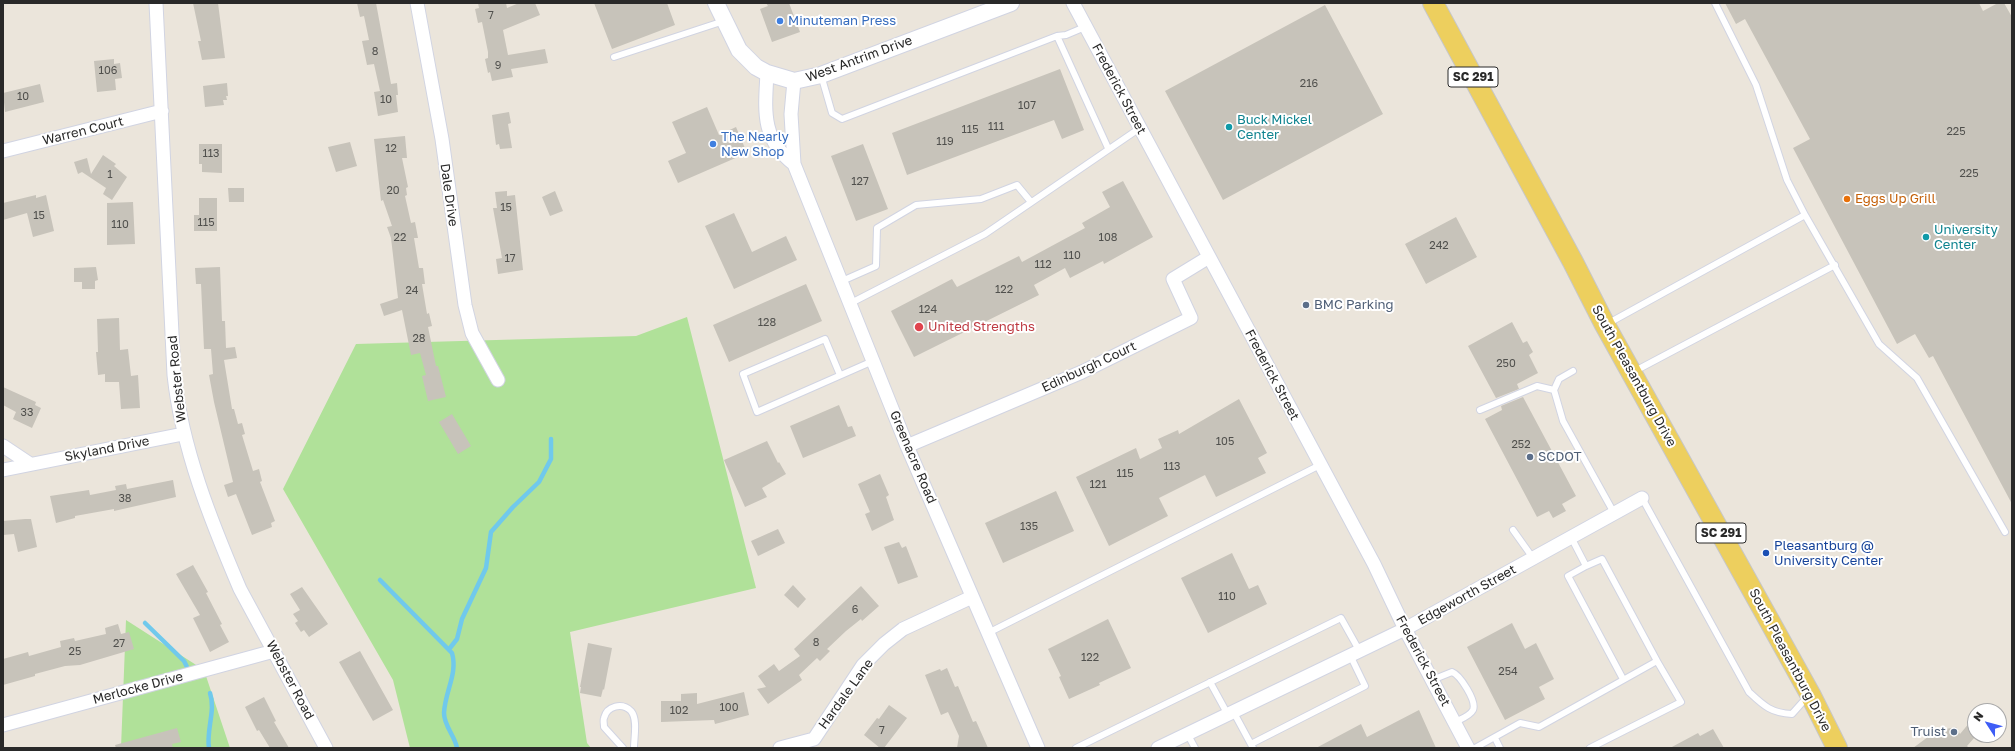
<!DOCTYPE html>
<html>
<head>
<meta charset="utf-8">
<style>
  body { margin:0 }
  #map { position:relative; width:2015px; height:751px; overflow:hidden; background:#ebe5db; font-family:"Golos Text",sans-serif }
  canvas { display:block }
  .frame { position:absolute; inset:0; border:4px solid #292929; pointer-events:none }
  .north { position:absolute; left:1967px; top:703px; width:40px; height:40px; box-sizing:border-box; background:#fff; border:1px solid #a9a9a9; border-radius:50%; rotate:306deg; font-size:11px; font-weight:700; line-height:16px; text-align:center; color:#292929 }
  .north::after { content:''; display:block; margin:auto; width:14px; height:18px; background:#3e5df6; clip-path:polygon(50% 0,100% 100%,50% 72%,0 100%) }
</style>
</head>
<body>
<div id="map">
<canvas width="2015" height="751"></canvas>
<div class="frame"></div>
<div class="north">N</div>
</div>
<script>
const ctx = document.querySelector('canvas').getContext('2d');
ctx.lineJoin = 'round';
function fill(path, color) { ctx.fillStyle = color; ctx.fill(path, 'evenodd'); }
function stroke(path, color, width, dash) { ctx.strokeStyle = color; ctx.lineWidth = width; ctx.lineCap = dash ? 'butt' : 'round'; ctx.setLineDash(dash || []); ctx.stroke(path); }
function write(font, color, halo, rows, align = 'center') {
  ctx.font = font + ' "Golos Text",sans-serif'; ctx.lineWidth = 4; ctx.setLineDash([]); ctx.textBaseline = 'middle'; ctx.strokeStyle = halo; ctx.fillStyle = color; for (const [text, x, y, turn = 0] of rows) {
    ctx.save(); ctx.translate(x, y); ctx.rotate((+turn || 0) * Math.PI / 180); ctx.textAlign = isNaN(turn) ? turn : align; if (halo) ctx.strokeText(text, 0, 0); ctx.fillText(text, 0, 0); ctx.restore();
  }
}
fill(new Path2D(`
  M687 317 756 588 570 632 587 743 591 748H410L393 680 283 489 356 344 636 336Z
  M126 620 204 670 230 748H121Z`), '#b0e199');
stroke(new Path2D(`
  M380 580 452 653C458 674 445 691 444 713 444 726 455 736 457 748
  M145 623 184 661 187 667
  M450 648 457 639 462 619 486 568 491 532 513 507 539 482 551 459V439
  M209 748C206 730 216 710 210 693`), '#70c9ec', 4.5);
fill(new Path2D(`
  M193 3H218L225 58 202 60 198 41H201Z
  M357 3H376L391 84 397 83 398 95H396L398 112 378 116 374 92 380 91 374 64 367 65 362 41 369 40 364 16 360 17Z
  M478 3H506L507 8 519 3H535L540 15 503 30 508 55 545 49 548 63 511 69 513 77 492 81 490 72 488 73 485 59 488 58V52L482 22 478 23 475 9 479 8Z
  M594 3H667L675 25 612 49Z
  M766 3H789L800 32 772 42 760 9 768 6Z
  M1725 3H1979L1983 11 1998 3H2004L2012 17V504L1933 356 1929 358 1915 334 1897 344 1793 148 1810 139 1745 19 1736 24Z
  M1325 5 1383 114 1223 200 1165 91Z
  M114 59V64L120 63 122 78 115 79 116 90 97 92 94 61Z
  M1060 69 1084 130 1062 139 1054 120 907 175 892 133Z
  M227 83 228 96H226L227 100H223L224 105 205 107 203 86Z
  M40 84 44 102 5 112 3 93Z
  M707 107 719 135 736 127 747 153 678 183 668 161 686 153 672 122Z
  M509 112 511 123 508 124 512 148 500 149 499 144 496 145 492 115Z
  M405 136 407 158H402L408 187 406 188 407 195 405 196 411 223 415 222 418 238H414L419 268H423L425 284H422L427 314 429 313 432 326 428 327 436 366H438L446 397 428 401 422 376 426 375 420 353 411 355 402 310 384 316 380 304 398 298 391 238 387 227 392 226 383 200 381 201 374 139Z
  M350 142 357 166 336 172 328 147Z
  M199 144H222V173L202 172V164H199Z
  M863 144 888 209 856 221 831 156Z
  M103 155 116 164 114 166 127 177 112 200 103 194 106 188 82 172 78 174 74 162 87 158 91 174Z
  M1123 181 1153 237 1104 264 1103 261 1070 278 1065 268 1034 285 1039 295 914 357 891 311 952 279 957 287 1019 256 1022 262 1085 228 1082 223 1110 207 1102 192Z
  M228 188H244V202H229Z
  M507 191V196L515 195 523 270 498 274 496 259 502 258 493 208H497L495 192Z
  M555 191 563 211 550 216 542 197Z
  M36 195V198L46 195 54 231 33 237 27 213 3 220V203Z
  M199 198H217V231H194V215H199Z
  M133 202 135 244 107 245V203Z
  M734 213 752 252 786 236 797 260 734 289 705 226Z
  M1456 217 1477 257 1426 284 1405 244Z
  M96 267 98 280 95 281V289H82V282H74V268Z
  M220 267 222 321H225L226 348 235 347 237 358 224 360 232 409H234L238 424 242 423 245 434 242 435 253 471 259 469 262 481 260 482 275 521 271 523 272 527 252 535 236 494 228 497 224 485 233 482 214 402 209 375 213 374 211 349H204L201 284H196L195 268Z
  M806 284 822 321 729 362 713 325Z
  M119 318 120 350 128 349 131 376 138 375 140 408 121 409 119 382H105V374L98 375 96 352H98L97 319Z
  M1512 322 1523 343 1527 341 1533 352 1529 355 1538 373 1517 384 1519 389 1496 398 1468 346Z
  M3 387 36 402 35 405 41 408 32 428 13 419 16 412 3 405Z
  M1523 397 1576 496 1562 504 1566 511 1553 518 1549 511 1537 517 1485 419 1502 410 1501 406Z
  M1239 399 1267 453 1258 458 1266 473 1216 497 1205 475 1159 498 1168 516 1109 546 1076 477 1136 448 1140 459 1162 448 1158 439 1178 430 1179 434Z
  M839 405 848 427 852 426 856 436 803 458 790 426Z
  M452 414 471 446 458 454 439 422Z
  M767 441 778 463 779 462 786 474 762 488 767 497 745 507 724 460Z
  M880 474 889 495 886 497 894 520 872 531 865 514 870 512 858 484Z
  M173 480 176 497 114 511V509L75 516V518L56 523 50 496 89 490 90 495 116 490 115 486 126 484 127 489Z
  M1056 491 1074 531 1003 563 985 523Z
  M25 519H31L37 547 18 552 14 534 3 535V521Z
  M778 529 785 543 758 556 751 541Z
  M899 542 902 548 906 546 918 577 898 584 884 547Z
  M1232 553 1249 589 1258 585 1267 604 1208 633 1181 578Z
  M193 565 208 592 206 593 222 624 220 625 229 642 210 652 193 618 200 615 176 574Z
  M793 585 806 599 798 608 784 595Z
  M861 586 879 606 862 621 861 619 846 631 827 649 830 651 820 661 817 658 799 675 802 680 768 704 757 689 766 687 758 676 774 664 779 671 800 656 794 649Z
  M302 587 328 624 309 637 304 630 301 632 295 623 298 621 293 614 300 610 290 594Z
  M1108 619 1131 668 1099 683 1100 685 1069 699 1059 677 1061 676 1048 649Z
  M1512 623 1525 649 1536 643 1554 679 1539 687 1545 699 1505 720 1467 647Z
  M118 624 121 634 129 632 134 649 80 665 65 666 35 674V676L3 685V659L28 652 29 656 61 647 60 641 74 638 75 641 106 634 105 628Z
  M588 643 612 648 604 690 603 689 601 697 580 693 581 687H580Z
  M360 651 393 710 373 721 339 662Z
  M947 668 955 687 958 686 973 722 976 721 988 748H957L959 736 948 712 941 715 925 675 940 669 941 671Z
  M744 692 749 715 715 724 714 720 661 722V701H681V694L697 693V704Z
  M264 697 276 721 274 722 289 748H270L259 730 257 731 245 707Z
  M889 705 907 718 884 748H880L864 735 877 718 879 719Z
  M1419 710 1436 748H1316L1361 724 1367 737Z
  M1975 716V737L1967 746 1969 748H1913L1936 731 1956 727 1960 734Z
  M177 728 181 742 172 744 173 748H116L115 745Z
  M1713 729 1724 748H1670L1698 733 1700 736Z`), '#c7c3ba');
const service = new Path2D(`
  M1715 3 1756 85 1787 180 1805 215 1879 344 1917 378 2005 532
  M1057 36 1108 148
  M614 57 724 21
  M821 75 832 113 842 119 1057 36 1066 35 1085 27
  M842 281 876 266 877 228 916 205 981 199 1017 185 1031 202
  M851 303 985 234 1140 128
  M1607 324 1805 215
  M1573 371 1559 379 1554 390 1563 421 1614 513
  M1635 371 1835 265
  M840 375 825 339 743 374 757 412 873 361
  M1480 410 1537 386 1554 390
  M1642 498 1749 692C1764 706 1771 713 1792 714L1808 696
  M1513 530 1533 558
  M1571 537 1586 566 1568 576 1623 679
  M1586 566 1602 559 1657 661
  M988 633 1320 465
  M1432 680 1452 672C1460 675 1477 701 1473 710 1470 716 1461 719 1455 722
  M1210 682 1227 713
  M1233 711 1253 748
  M1188 735 1195 748
  M1495 738 1500 748
  M1251 744 1365 686 1350 655
  M623 748 604 727C604 724 603 720 604 718 607 706 622 702 631 711 638 719 634 738 634 748
  M1076 748 1341 618 1359 650
  M1475 748 1520 723 1539 727 1657 661 1681 702 1590 748`);
const minor = new Path2D(`
  M156 3 174 375C182 449 211 521 240 589L326 748
  M417 3 442 139 465 305 472 333 498 380
  M1073 3 1374 564 1405 629 1468 748
  M767 73C765 111 761 139 794 164
  M794 81 791 114 794 164 907 446 1038 748
  M3 151 162 111
  M3 446 30 464
  M907 446 1082 372 1191 318 1173 279 1209 257
  M3 470 183 434
  M3 725 274 651
  M780 748 814 739 863 665 884 644 903 629 972 597
  M1158 748 1405 629 1642 498`);
const tertiary = new Path2D(`
  M716 3 739 50 756 67 767 73 794 81 821 75 1011 3`);
const primary = new Path2D(`
  M1433 3 1573 262 1605 325 1810 694 1837 748`);
stroke(service, '#d1d4e2', 8);
stroke(minor, '#d1d4e2', 15);
stroke(tertiary, '#d1d4e2', 18);
stroke(primary, '#c7c7c7', 22);
stroke(service, '#fff', 6);
stroke(minor, '#fff', 13);
stroke(tertiary, '#fff', 16);
stroke(primary, '#edcf5e', 20);
for (const [x, y, r, color] of [
  [780,21,4,"#3f7fe0"],
  [1229,127,4,"#0f9aa8"],
  [713,144,4,"#3f7fe0"],
  [1847,199,4,"#e8710a"],
  [1926,237,4,"#0f9aa8"],
  [1306,305,4,"#5c6f8a"],
  [919,327,5,"#e0444e"],
  [1530,457,4,"#5c6f8a"],
  [1766,553,4,"#1a4fb4"],
  [1954,732,4,"#5c6f8a"]
]) { const dot = new Path2D(); dot.arc(x, y, r, 0, 2 * Math.PI); ctx.fillStyle = color; ctx.fill(dot); stroke(dot, '#fff', 1.5); }
write('11px', '#50504d', null, [
  ["7",491,16],
  ["8",375,52],
  ["9",498,66],
  ["106",108,71],
  ["216",1309,84],
  ["10",23,97],
  ["10",386,100],
  ["107",1027,106],
  ["111",996,127],
  ["115",970,130],
  ["225",1956,132],
  ["119",945,142],
  ["12",391,149],
  ["113",211,154],
  ["225",1969,174],
  ["1",110,175],
  ["127",860,182],
  ["20",393,191],
  ["15",506,208],
  ["15",39,216],
  ["115",206,223],
  ["110",120,225],
  ["22",400,238],
  ["108",1108,238],
  ["242",1439,246],
  ["110",1072,256],
  ["17",510,259],
  ["112",1043,265],
  ["122",1004,290],
  ["24",412,291],
  ["124",928,310],
  ["128",767,323],
  ["28",419,339],
  ["250",1506,364],
  ["33",27,413],
  ["105",1225,442],
  ["252",1521,445],
  ["113",1172,467],
  ["115",1125,474],
  ["121",1098,485],
  ["38",125,499],
  ["135",1029,527],
  ["110",1227,597],
  ["6",855,610],
  ["8",816,643],
  ["27",119,644],
  ["25",75,652],
  ["122",1090,658],
  ["254",1508,672],
  ["100",729,708],
  ["102",679,711],
  ["7",882,731]
]);
for (const [x, y, w] of [
  [1473,77,50],
  [1721,533,50]
]) { const box = new Path2D(); box.roundRect(x - w / 2, y - 10, w, 20, 3); ctx.fillStyle = '#fff'; ctx.fill(box); stroke(box, '#292929', 1); }
write('bold 12px', '#292929', null, [
  ["SC 291",1473,77],
  ["SC 291",1721,533]
]);
write('13px', '#366cbe', '#fff', [
  ["Minuteman Press",788,21],
  ["The Nearly",721,137],
  ["New Shop",721,152]
], 'left');
write('13px', '#292929', '#fff', [
  ["West Antrim Drive",859,59,-20],
  ["Frederick Street",1119,89,62],
  ["Warren Court",83,131,-14],
  ["Dale Drive",449,195,82],
  ["Edinburgh Court",1089,367,-25],
  ["Frederick Street",1272,375,62],
  ["South Pleasantburg Drive",1634,376,61],
  ["Webster Road",177,379,-96],
  ["Skyland Drive",107,449,-11],
  ["Greenacre Road",913,457,67],
  ["Edgeworth Street",1467,595,-29],
  ["South Pleasantburg Drive",1790,660,62],
  ["Frederick Street",1423,661,62],
  ["Webster Road",290,680,62],
  ["Merlocke Drive",138,688,-15],
  ["Hardale Lane",846,694,-54]
]);
write('13px', '#0d838f', '#fff', [
  ["Buck Mickel",1237,120],
  ["Center",1237,135],
  ["University",1934,230],
  ["Center",1934,245]
], 'left');
write('13px', '#c56008', '#fff', [
  ["Eggs Up Grill",1855,199]
], 'left');
write('13px', '#4e5e75', '#fff', [
  ["BMC Parking",1314,305],
  ["SCDOT",1538,457],
  ["Truist",1946,732,"right"]
], 'left');
write('13px', '#be3a42', '#fff', [
  ["United Strengths",928,327]
], 'left');
write('13px', '#164399', '#fff', [
  ["Pleasantburg @",1774,546],
  ["University Center",1774,561]
], 'left');
</script>
</body>
</html>
